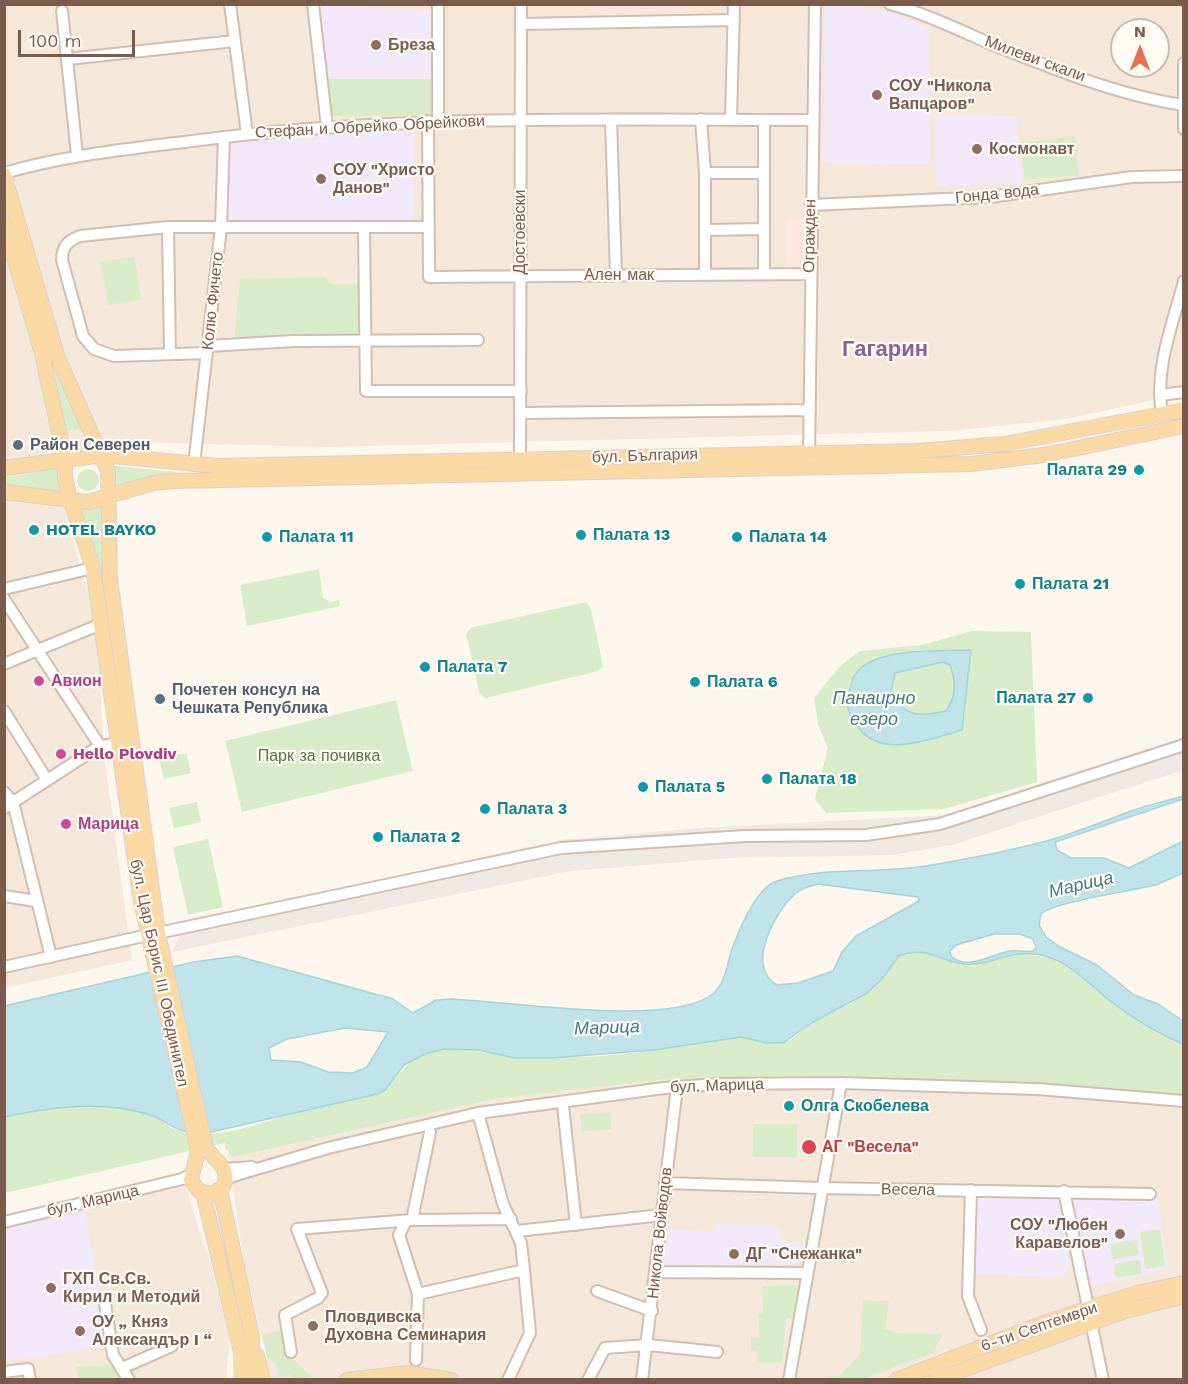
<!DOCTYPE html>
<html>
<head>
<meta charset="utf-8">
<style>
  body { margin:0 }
  #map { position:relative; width:1188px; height:1384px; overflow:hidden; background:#fdf6ec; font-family:"Work Sans",sans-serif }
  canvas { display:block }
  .frame { position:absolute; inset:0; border:6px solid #7a5c4d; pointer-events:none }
  .north { position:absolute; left:1110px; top:18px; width:60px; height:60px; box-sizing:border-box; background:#fffaf3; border:2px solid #cabbb1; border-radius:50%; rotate:0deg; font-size:16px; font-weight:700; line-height:24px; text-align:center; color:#7a5c4d }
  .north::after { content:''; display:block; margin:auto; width:21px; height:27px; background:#e76f51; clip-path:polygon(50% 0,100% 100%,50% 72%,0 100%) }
  .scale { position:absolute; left:18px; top:30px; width:117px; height:27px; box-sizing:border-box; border:3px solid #7a5c4d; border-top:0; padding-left:8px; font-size:18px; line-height:21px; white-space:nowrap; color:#7a5c4d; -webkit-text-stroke:4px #fffaf3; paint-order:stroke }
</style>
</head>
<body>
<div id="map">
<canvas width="1188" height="1384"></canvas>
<div class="frame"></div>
<div class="north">N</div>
<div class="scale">100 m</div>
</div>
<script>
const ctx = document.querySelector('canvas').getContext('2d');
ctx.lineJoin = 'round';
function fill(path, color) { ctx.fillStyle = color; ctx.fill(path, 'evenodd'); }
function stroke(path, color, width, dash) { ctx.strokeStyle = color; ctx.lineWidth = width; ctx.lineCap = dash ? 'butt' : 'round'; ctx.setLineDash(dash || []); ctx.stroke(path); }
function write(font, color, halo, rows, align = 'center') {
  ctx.font = font + ' "Work Sans",sans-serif'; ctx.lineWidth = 4.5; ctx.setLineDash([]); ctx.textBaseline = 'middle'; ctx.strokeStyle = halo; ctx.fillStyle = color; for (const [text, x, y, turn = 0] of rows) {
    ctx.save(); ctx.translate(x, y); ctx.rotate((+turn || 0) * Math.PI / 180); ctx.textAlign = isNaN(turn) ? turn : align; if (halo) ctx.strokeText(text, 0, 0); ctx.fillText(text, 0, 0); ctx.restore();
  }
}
fill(new Path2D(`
  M4 5H1183V394L1066 419 947 431 326 447 127 442 57 454 67 522 97 623 104 754 132 960 5 988ZM1122 30H1158V66H1122Z
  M816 1057 1004 1062 1183 1085V1379H256L267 1357 244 1263 226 1143 484 1085 635 1064Z
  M185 1186 212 1268 230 1339 226 1379H5L4 1224Z`), '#f5e8da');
fill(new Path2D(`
  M805 218V268H787V219Z`), '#fde8e0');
fill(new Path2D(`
  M1183 737V770L952 845 892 855 731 858 571 871 172 952 180 936 177 924 560 840 699 828 945 815Z`), '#efe9e4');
fill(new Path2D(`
  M319 5 430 11 431 79H325Z
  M824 5H849L884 11 929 27 930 164 823 163Z
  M935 115 1016 116 1022 183 936 187Z
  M414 130 413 219H228L229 138Z
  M1067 1194 1158 1198 1168 1269 1088 1287Z
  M977 1196 1058 1198 1070 1266 1062 1277 975 1274Z
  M85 1212 109 1346 5 1361 4 1229Z
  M716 1224 780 1226 779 1239 806 1244 802 1264 663 1266 666 1228 715 1233Z`), '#f3e8fa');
fill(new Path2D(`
  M325 79H431V115L330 116Z
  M1075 136 1079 175 1025 180 1020 142Z
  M135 257 141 300 108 305 101 261Z
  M325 277 330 284H361L362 337 234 340 240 279Z
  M52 356 83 428 66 431Z
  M115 466 176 472V476L117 488Z
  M57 468 60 492 5 486V478Z
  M77 480a11 11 0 1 1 22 0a11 11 0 1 1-22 0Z
  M104 506 103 581 81 509Z
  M319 569 323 598 330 602 339 600 340 606 247 626 240 585Z
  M586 602 591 609 603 666 598 671 486 698 480 694 466 634 470 628Z
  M972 631 1031 632 1037 782 944 809 826 813 815 799 828 748 818 724 814 698 840 666 860 651 922 645Z
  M396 700 413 771 242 812 225 741Z
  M186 753 191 773 164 779 159 759Z
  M197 802 201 822 174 828 169 808Z
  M208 839 223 907 188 915 173 847Z
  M925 952 963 964H974L1017 952 1053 959 1075 972 1129 1015 1183 1044V1095C1098 1085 1014 1082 928 1080 842 1077 757 1075 672 1081L664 1079 493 1099 233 1157 225 1148V1143L5 1193 4 1117C49 1107 105 1098 149 1115 163 1120 174 1133 190 1134 227 1138 274 1118 310 1108 332 1102 354 1099 377 1094 397 1084 401 1063 425 1054 450 1045 472 1051 497 1054 524 1058 556 1057 584 1057 633 1055 684 1046 733 1038L751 1037 767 1043 791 1040 813 1022 853 1003 881 980 899 956Z
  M610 1112 611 1129 582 1132 580 1115Z
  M753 1124H797V1157H753Z
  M1160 1229 1165 1266 1145 1269 1140 1232Z
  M1137 1240 1139 1255 1113 1259 1110 1244Z
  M1140 1260 1142 1274 1116 1278 1113 1264Z
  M798 1285 794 1319 786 1318 782 1362 758 1363V1352L751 1351V1338H760L758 1316 763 1312 762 1286Z
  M863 1300 889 1301 885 1329 898 1333 943 1334 933 1353 862 1379H831L830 1377 839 1376 860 1354Z
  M287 1329 292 1358 312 1377 296 1380 290 1375 279 1377 277 1365 267 1357 262 1335Z
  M112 1365 126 1379H78L76 1367Z`), '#d8ecc9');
const water = new Path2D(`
  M971 650 962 730C930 739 878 761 856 724 852 717 847 712 848 704 849 691 851 675 862 667 887 648 941 651 971 650ZM943 662 950 665C956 682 957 695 946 711 917 716 908 719 891 692L895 673Z
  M1183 796V799L1055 842 1057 850 1071 858H1104L1129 868 1183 841V873C1175 876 1166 881 1158 884 1134 891 1053 902 1041 914L1039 925 1046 937 1060 947 1097 965 1134 995 1158 1004 1183 1021V1044C1157 1033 1132 1018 1109 1000 1088 983 1069 961 1041 955 1009 948 994 966 965 964 939 962 929 945 899 956L881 980 866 994 813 1022 783 1043H767L741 1037 654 1050 551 1058H515L478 1050 443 1049 425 1054 404 1065 385 1090 377 1094 207 1133C175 1135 173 1123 147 1114 102 1100 50 1107 5 1117L4 1006 194 962 237 956 393 999 413 1013 436 1000 451 999C505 1001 677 1029 715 992 724 983 727 967 730 955 737 934 756 887 777 881 826 866 877 874 926 866 967 859 1010 851 1050 840 1078 832 1104 821 1131 811 1148 805 1166 801 1183 796ZM818 884 918 897 919 901 856 936 842 952 833 971 798 983 777 985C744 967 776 910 796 893 802 888 810 886 818 884ZM994 934H1020L1033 939 1036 948 1033 951C1025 952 1017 950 1009 951 991 955 967 971 951 956L950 951 956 945ZM345 1028 388 1032 367 1067 353 1073 328 1072 301 1062 271 1060 269 1048 287 1039Z`);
fill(water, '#bfe3e8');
stroke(water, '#a5d3da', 1.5);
const minor = new Path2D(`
  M230 4 247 134
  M313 4 327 127
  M890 4C924 13 957 29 989 43 1051 68 1117 95 1183 105
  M62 11 77 155
  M521 24 734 20
  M68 59 234 41
  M1184 63V129
  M701 119 705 173V274
  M731 119 734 4
  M611 120 616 275
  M764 120V274
  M428 121 429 277 809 274
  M438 121V4
  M4 173C66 155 129 149 192 141 397 114 605 120 812 120
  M705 173H762
  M811 205 990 197 1132 177 1184 176
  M168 227 170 354
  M364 228 366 391H521
  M705 230 763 229
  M208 346 294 341 478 340
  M207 353 114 356 94 349 83 336 62 260C62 246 68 241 80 236L168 227H428
  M1160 395 1184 392
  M521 413 810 410
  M1162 414C1154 368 1173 324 1184 281
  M809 459 815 4
  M520 460 521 4
  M194 465 221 227 224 137
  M4 589 93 568
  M4 599 100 746
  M4 664 101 624
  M4 711 47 780
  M4 792 13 802 51 957
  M4 808 100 746 117 744
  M4 896 36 901
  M158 933 561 848 745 836 866 835 940 824 1184 745
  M4 967 148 935
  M563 1106 576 1225
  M478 1113 503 1204 521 1243 524 1270 530 1333 508 1380
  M225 1169 252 1167
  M226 1178 328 1148 478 1113 664 1088 718 1084 841 1083 1037 1089 1184 1101
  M665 1183 820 1188 1150 1194
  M971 1190 968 1296 981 1330
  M1064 1191 1103 1380
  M412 1220 430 1132
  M406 1221 399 1235 418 1294 416 1360
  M4 1222 182 1179 190 1175
  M517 1231 662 1215
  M657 1272 807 1273
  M597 1291 652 1311
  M418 1294 524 1270
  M105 1303 113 1355 129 1380
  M291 1352 285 1315 318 1298 322 1293 297 1229 412 1220 511 1219
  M122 1368 172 1346
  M4 1372 28 1369 30 1380
  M588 1380 605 1348 648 1345 717 1352
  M642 1380 677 1087
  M789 1380 841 1083`);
const major = new Path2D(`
  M4 175 58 358 108 471 110 579 158 933 206 1148C215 1161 232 1168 223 1187L212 1194 199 1191 191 1180 198 1151 141 902 93 568 70 499 65 477V460L42 353 4 223
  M4 468 103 455 218 466 918 451 1004 444 1184 410
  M4 492 88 502 153 483 175 481 971 464 1044 455 1184 426
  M220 1190 252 1336 251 1380
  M203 1193 241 1352 242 1380
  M257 1355 263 1380
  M347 1380 407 1373 451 1380
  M896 1380 1049 1321 1137 1293 1184 1283
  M935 1380 1122 1312 1184 1296`);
stroke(minor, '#d1beb0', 14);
stroke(major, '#dad1cd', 16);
stroke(minor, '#fff', 10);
stroke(major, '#fbd9a5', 14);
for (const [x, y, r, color] of [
  [376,45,6,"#8d6e63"],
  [877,95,6,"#8d6e63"],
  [977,149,6,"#8d6e63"],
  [321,179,6,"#8d6e63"],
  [18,445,6,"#5c6f8a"],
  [1139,470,6,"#0f9aa8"],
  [34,530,6,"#0f9aa8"],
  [581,535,6,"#0f9aa8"],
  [267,537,6,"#0f9aa8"],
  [737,537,6,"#0f9aa8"],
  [1020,584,6,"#0f9aa8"],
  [425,667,6,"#0f9aa8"],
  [39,681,6,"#d1479c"],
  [695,682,6,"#0f9aa8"],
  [1088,698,6,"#0f9aa8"],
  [160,699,6,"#5c6f8a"],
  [61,754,6,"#d1479c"],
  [767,779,6,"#0f9aa8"],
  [643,787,6,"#0f9aa8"],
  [485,809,6,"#0f9aa8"],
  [66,824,6,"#d1479c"],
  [378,837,6,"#0f9aa8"],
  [789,1106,6,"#0f9aa8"],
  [809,1147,8,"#e0444e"],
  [1120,1234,6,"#8d6e63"],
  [734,1254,6,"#8d6e63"],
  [51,1288,6,"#8d6e63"],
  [313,1326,6,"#8d6e63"],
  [80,1331,6,"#8d6e63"]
]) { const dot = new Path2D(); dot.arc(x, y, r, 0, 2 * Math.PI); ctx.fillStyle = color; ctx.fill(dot); stroke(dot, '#fffaf3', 2); }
write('bold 16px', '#785e54', '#fffaf3', [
  ["Бреза",388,45],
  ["СОУ \"Никола",889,86],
  ["Вапцаров\"",889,104],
  ["Космонавт",989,149],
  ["СОУ \"Христо",333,170],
  ["Данов\"",333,188],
  ["СОУ \"Любен",1108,1225,"right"],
  ["Каравелов\"",1108,1243,"right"],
  ["ДГ \"Снежанка\"",746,1254],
  ["ГХП Св.Св.",63,1279],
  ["Кирил и Методий",63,1297],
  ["Пловдивска",325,1317],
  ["Духовна Семинария",325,1335],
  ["ОУ „ Княз",92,1322],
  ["Александър I “",92,1340]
], 'left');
write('16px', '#7a5c4d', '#fffaf3', [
  ["Милеви скали",1035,59,20],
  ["Стефан и Обрейко Обрейкови",370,127,-3],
  ["Гонда вода",997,194,-6],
  ["Достоевски",520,232,-90],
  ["Огражден",810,236,-89],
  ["Ален мак",619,275],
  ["Колю Фичето",213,301,-84],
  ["бул. България",645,456,-2],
  ["бул. Цар Борис III Обединител",159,973,78],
  ["бул. Марица",717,1086,-2],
  ["Весела",908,1190,1],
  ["бул. Марица",93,1201,-13],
  ["Никола Войводов",660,1233,-84],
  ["6-ти Септември",1039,1327,-19]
]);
write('bold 16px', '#4e5e75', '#fffaf3', [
  ["Район Северен",30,445],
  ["Почетен консул на",172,690],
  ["Чешката Република",172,708]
], 'left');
write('bold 16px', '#0d838f', '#fffaf3', [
  ["Палата 29",1127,470,"right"],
  ["HOTEL BAYKO",46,530],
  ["Палата 13",593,535],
  ["Палата 11",279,537],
  ["Палата 14",749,537],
  ["Палата 21",1032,584],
  ["Палата 7",437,667],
  ["Палата 6",707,682],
  ["Палата 27",1076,698,"right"],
  ["Палата 18",779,779],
  ["Палата 5",655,787],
  ["Палата 3",497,809],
  ["Палата 2",390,837],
  ["Олга Скобелева",801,1106]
], 'left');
write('bold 16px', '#b23c85', '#fffaf3', [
  ["Авион",51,681],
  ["Hello Plovdiv",73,754],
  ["Марица",78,824]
], 'left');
write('16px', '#537a41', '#fffaf3', [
  ["Парк за почивка",319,756]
]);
write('bold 16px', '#be3a42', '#fffaf3', [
  ["АГ \"Весела\"",822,1147]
], 'left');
write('italic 18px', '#437c86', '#fffaf3', [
  ["Панаирно",874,699],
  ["езеро",874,720],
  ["Марица",1081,885,-13],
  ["Марица",607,1028,-2]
]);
write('bold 22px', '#846695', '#fffaf3', [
  ["Гагарин",885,350]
]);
</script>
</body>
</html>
